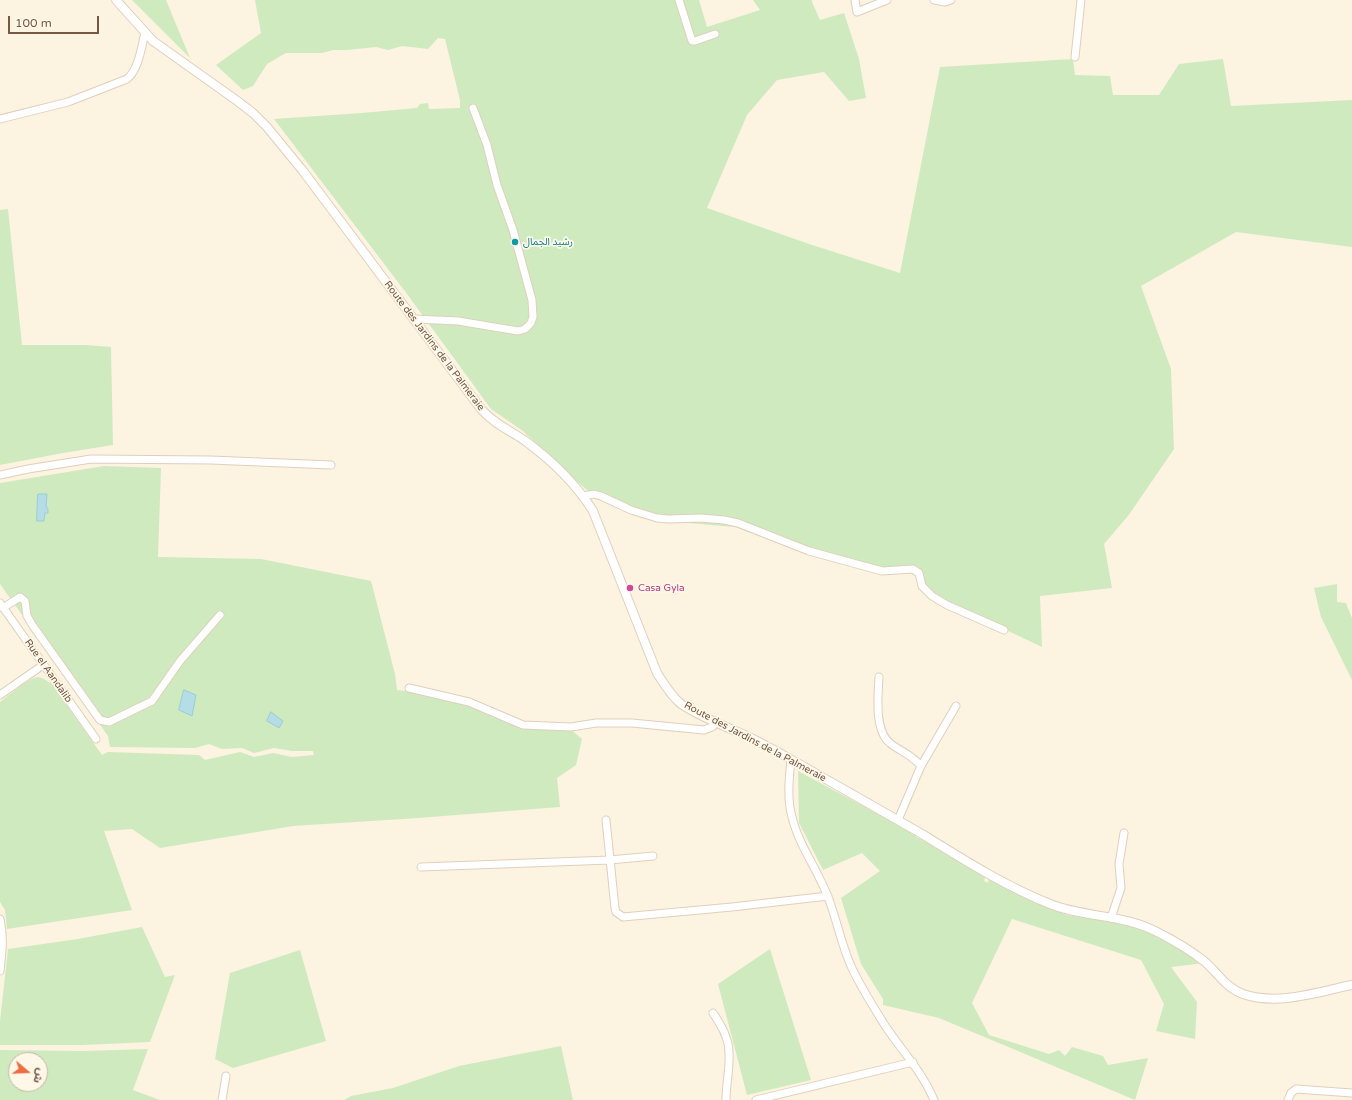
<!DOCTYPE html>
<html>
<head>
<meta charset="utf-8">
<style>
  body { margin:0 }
  #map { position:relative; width:1352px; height:1100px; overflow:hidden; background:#fdf3e1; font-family:"Varela Round","Noto Sans Arabic",sans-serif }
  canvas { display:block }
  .north { position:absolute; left:8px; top:1052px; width:40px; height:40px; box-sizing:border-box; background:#fff7e7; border:1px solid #c7b8a7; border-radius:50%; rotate:109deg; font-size:11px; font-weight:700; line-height:16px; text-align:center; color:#745947 }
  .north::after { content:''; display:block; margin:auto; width:14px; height:18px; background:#eb6e42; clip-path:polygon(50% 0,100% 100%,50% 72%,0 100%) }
  .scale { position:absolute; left:8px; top:16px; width:91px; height:18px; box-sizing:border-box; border:2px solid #745947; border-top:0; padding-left:5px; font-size:12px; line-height:14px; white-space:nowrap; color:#745947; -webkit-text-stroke:3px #fff7e7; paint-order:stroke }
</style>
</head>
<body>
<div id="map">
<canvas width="1352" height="1100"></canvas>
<div class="north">ش</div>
<div class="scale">100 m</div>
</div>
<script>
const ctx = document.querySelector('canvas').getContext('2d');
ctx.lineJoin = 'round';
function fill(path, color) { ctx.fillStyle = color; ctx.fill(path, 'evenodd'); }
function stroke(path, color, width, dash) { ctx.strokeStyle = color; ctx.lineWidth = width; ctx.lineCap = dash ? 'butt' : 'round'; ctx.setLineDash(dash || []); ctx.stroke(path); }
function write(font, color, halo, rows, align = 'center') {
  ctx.font = font + ' "Varela Round","Noto Sans Arabic",sans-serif'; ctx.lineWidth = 3.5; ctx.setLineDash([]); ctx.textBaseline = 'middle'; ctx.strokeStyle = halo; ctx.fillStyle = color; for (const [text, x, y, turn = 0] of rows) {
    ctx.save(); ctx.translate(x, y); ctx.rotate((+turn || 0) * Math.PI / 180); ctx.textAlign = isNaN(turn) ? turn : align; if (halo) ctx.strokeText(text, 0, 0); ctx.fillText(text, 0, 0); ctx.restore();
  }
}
fill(new Path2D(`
  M132 0H166L190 58Z
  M255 0H699L707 27 760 10 753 0H812V2L820 20 844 13 859 59 866 98 849 101 824 72 777 80 747 115 707 208 809 244 900 273 940 67 1073 59 1075 75 1110 76 1113 95H1159L1179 64 1223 59 1231 106 1352 100V247L1236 232 1141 286 1171 369 1174 449 1128 516 1104 544 1112 588 1040 596 1042 647 922 590 916 575 799 551 735 527 665 521 635 515 599 500 574 479 523 431 491 409 407 294 274 119 362 113 417 108 420 104 428 103 429 109 460 108V100L445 39 438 38 428 49 402 46 388 50 376 47 347 50H333L322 53H286L267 64 253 86 243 90 216 65 261 33Z
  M8 209 22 345H86L111 347 113 445 63 453 0 465V210Z
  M104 466 161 468 158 557 261 559 371 581 395 674 397 690 429 694 471 705 523 728H569L582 739 576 765 557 778 560 807 418 818 293 826 160 848 132 829 104 831 132 910 7 929 5 910 0 902V702C7 697 29 678 37 677 42 677 47 681 51 683L102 755 108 752 199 755 205 760 240 752 254 757 273 753 292 757 314 755 313 751H292L274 748 254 753 242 748 222 749 209 744 195 748 110 747 108 736 0 584V483Z
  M1337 584V602L1346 603 1352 618V680L1321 617 1314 588Z
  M798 771 915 834 916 837 955 855 986 875 984 881 988 883 989 878 1005 888 1014 890 1067 915 1140 926 1204 963 1171 967 1197 1002 1195 1039 1156 1031 1164 1004 1141 960 1012 919 972 1003 989 1035 1049 1054 1059 1050 1065 1056 1072 1047 1103 1056 1108 1065 1148 1058 1135 1100 939 1018 883 1005V999L861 964 841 898 880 871 862 853 823 870 799 823Z
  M142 927 165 977 175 975 150 1042 83 1045H0V1021L8 949 78 939Z
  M770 949 811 1080 747 1095 718 984Z
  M300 950 326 1041 233 1068 215 1059 230 973Z
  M561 1046 573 1100H344L351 1096 393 1088 459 1066Z
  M148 1049 133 1090 160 1100H0V1050L83 1051ZM16 1060H40V1084H16Z`), '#cfeabf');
const water = new Path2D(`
  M38 494H47L46 506 48 509V513H45L44 521H37Z
  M184 690 196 695 192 716 179 710Z
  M271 712 283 721 279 728 267 721Z`);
fill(water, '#b5dde6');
stroke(water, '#9bccd8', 1);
const minor = new Path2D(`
  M679 0 692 41H695L715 34
  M855 0 857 12 887 0
  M934 0 945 2 951 0
  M1075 57 1081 0
  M0 119 68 102 127 79C139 69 141 48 145 33
  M414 319 458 321 518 331 525 329 531 323 533 317 532 300 513 230 497 185 487 145 473 108
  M0 475 28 469 91 459 211 460 331 465
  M583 496 594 494 601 496 631 510 657 518 669 519 701 518 724 520 738 523 809 551 882 571 913 569 919 573 922 586 932 596 947 605 1004 630
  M0 603 96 739
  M3 608 20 597 25 601 27 616 33 626 100 720 109 722 152 701 180 661 220 615
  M879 677C878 696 874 732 891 744 902 752 912 755 921 766
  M409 688 469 702 523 725 571 727 596 723H632L704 730 712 727 717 722
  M0 695 43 665
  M791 760C789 778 787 799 792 817 799 846 818 870 828 897 837 920 841 944 851 966 860 986 873 1006 884 1024 901 1050 922 1071 934 1100
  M606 820 615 908 616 912 623 917 732 907 828 896
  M898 820 921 766 956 706
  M421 867 610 860 653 856
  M1111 918 1121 888 1119 864 1124 833
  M0 919C4 936 2 954 0 971
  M713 1013C721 1025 729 1038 729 1053 730 1069 726 1084 726 1100
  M222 1100 226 1076
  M756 1100 913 1062
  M1288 1100 1291 1093 1296 1089 1352 1093`);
const tertiary = new Path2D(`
  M116 0 153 41 236 100 253 113 267 127 303 171 481 409C493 423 509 430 524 440 550 459 576 484 593 511L657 673C664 684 671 696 681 704 701 717 724 726 745 735 764 744 783 755 801 765 841 788 882 811 922 834 964 860 1005 886 1050 904 1085 918 1124 914 1157 932 1173 940 1190 950 1204 961 1217 972 1226 988 1243 994 1278 1006 1317 992 1352 985`);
stroke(minor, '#e1cfbd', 9);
stroke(tertiary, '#e1cfbd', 10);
stroke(minor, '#fff', 7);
stroke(tertiary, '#fff', 8);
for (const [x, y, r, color] of [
  [515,242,4,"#0f9aa8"],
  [630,588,4,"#d1479c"]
]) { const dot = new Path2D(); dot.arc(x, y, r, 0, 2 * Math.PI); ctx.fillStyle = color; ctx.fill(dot); stroke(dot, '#fff7e7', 1.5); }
write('10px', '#0d838f', '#fff7e7', [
  ["رشيد الجمال",523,242]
], 'left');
write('10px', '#745947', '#fff7e7', [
  ["Route des Jardins de la Palmeraie",434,346,53],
  ["Rue el Aandalib",48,671,55],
  ["Route des Jardins de la Palmeraie",755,742,28]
]);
write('10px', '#b23c85', '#fff7e7', [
  ["Casa Gyla",638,588]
], 'left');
</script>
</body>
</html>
